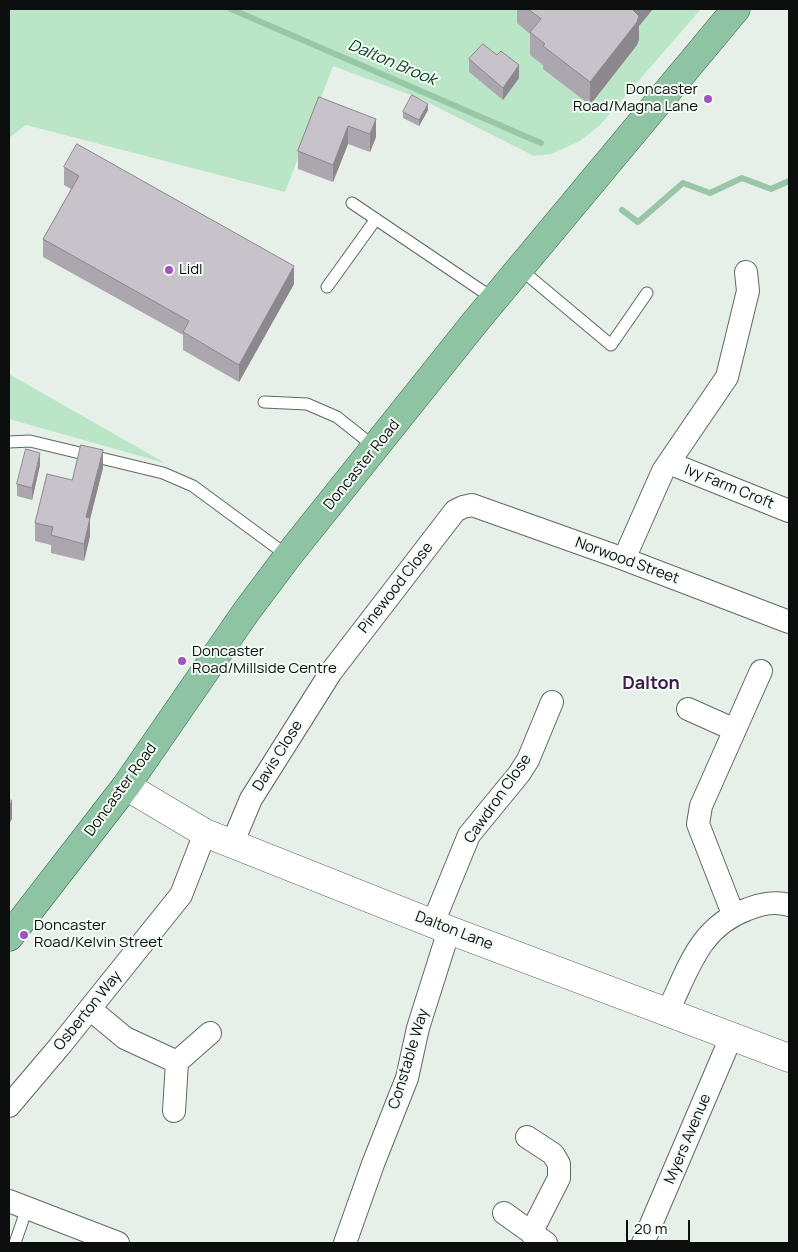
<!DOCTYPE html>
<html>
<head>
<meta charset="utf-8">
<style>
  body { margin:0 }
  #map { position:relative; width:798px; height:1252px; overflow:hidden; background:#e6efe8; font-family:Manrope,sans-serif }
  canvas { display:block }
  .frame { position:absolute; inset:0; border:10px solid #0b0e0c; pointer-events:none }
  .scale { position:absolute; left:626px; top:1220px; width:64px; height:22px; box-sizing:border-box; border:2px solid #0b0e0c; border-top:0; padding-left:6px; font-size:15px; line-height:18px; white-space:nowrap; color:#0b0e0c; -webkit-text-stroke:4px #f3fcf5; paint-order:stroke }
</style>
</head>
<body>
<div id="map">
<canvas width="798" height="1252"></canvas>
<div class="frame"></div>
<div class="scale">20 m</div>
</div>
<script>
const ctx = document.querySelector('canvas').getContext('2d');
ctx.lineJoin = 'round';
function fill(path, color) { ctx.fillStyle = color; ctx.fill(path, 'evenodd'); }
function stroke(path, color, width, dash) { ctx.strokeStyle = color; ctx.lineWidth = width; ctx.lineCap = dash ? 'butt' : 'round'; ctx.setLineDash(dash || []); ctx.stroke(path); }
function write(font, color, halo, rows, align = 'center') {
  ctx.font = font + ' Manrope,sans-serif'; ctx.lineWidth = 4; ctx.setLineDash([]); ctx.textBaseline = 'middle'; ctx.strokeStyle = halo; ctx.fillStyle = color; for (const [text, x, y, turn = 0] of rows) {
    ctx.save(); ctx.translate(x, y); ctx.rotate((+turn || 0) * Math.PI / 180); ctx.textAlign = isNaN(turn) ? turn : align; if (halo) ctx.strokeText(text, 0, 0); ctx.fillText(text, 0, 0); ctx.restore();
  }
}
fill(new Path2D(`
  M9 9H701L600 125 580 141 551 154 534 156 419 98 333 66 285 192 26 125 9 138Z
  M9 374 165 463 9 419Z`), '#bae6c7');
stroke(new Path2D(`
  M231 9 541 143
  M622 210 638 222 683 183 710 193 742 178 771 189 789 181`), '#98c6a6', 6);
const service = new Path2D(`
  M352 203 494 299
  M519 268 611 345 647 293
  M327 287 376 219
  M264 402 307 404 337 417 376 448
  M9 442 30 441 163 473 193 486 288 556
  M15 1243 27 1208`);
const minor = new Path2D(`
  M669 463 789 511
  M624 559 663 471 727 377 748 291 746 272
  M688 709 735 730
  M232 844 251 799 331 672 455 511 463 507 472 505 624 559 789 622
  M733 914 698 824 701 806 761 671
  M433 923 469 835 519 774 528 760 552 702
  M90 1009 125 1038 177 1062
  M668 1011C689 968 699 927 748 909 760 904 776 901 789 905
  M9 1106 59 1047 181 895 205 833
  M174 1111 177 1062 210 1033
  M527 1137 553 1154 559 1164V1178L531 1233
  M9 1201 118 1243
  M504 1213 546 1243
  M345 1243 373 1164 407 1078 418 1028 449 930
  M643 1243 732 1035`);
const tertiary = new Path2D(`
  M126 786 205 833 449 930 789 1058`);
const primary = new Path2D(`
  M9 937 126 786 246 612 288 556 476 321 736 9`);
stroke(service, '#606863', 13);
stroke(minor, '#606863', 24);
stroke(tertiary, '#606863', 29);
stroke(primary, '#2f6a47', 29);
stroke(service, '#fff', 11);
stroke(minor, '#fff', 22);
stroke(tertiary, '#fff', 28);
stroke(primary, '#8ec4a4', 28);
fill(new Path2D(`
  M517 9H653L639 26V39L637 45 590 105 543 69V65L530 55V34L517 23Z
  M469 59 519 78 503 100 469 72Z
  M319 97 376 137 370 152 348 144 333 182 298 169V151Z
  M428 110 419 126 403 118V112Z
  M64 167 294 284 239 382 183 350V335L43 257V239L71 189 64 185Z
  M40 465 32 500 17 496V484Z
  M103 468 90 518V536L84 561 51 553V545L35 541V523Z`), '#aca7ae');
fill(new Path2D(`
  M634 9H653L639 26V39L637 45 590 105V82Z
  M519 65V78L503 100V88Z
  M428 104V110L419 126V120Z
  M376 119V137L370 152V134Z
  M348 126V144L333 182V165Z
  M294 266V284L239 382V365Z
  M103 450V468L86 535V517Z
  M40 453V465L32 500V488Z
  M90 518V536L84 561V544Z
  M12 801V819L9 824V806Z`), '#8c888d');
const building = new Path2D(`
  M528 9H634L633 10 639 16 637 22 590 82 543 46 545 44 530 32 541 19Z
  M483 44 497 55 501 51 519 65 503 88 469 59Z
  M412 95 428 104 419 120 403 112Z
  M319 97 376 119 370 134 348 126 333 165 298 151Z
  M77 144 294 266 239 365 183 332 189 321 43 239 79 176 64 167Z
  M81 445 103 450 86 517 90 518 84 544 51 535 53 527 35 523 47 474 72 480Z
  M26 449 40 453 32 488 17 484Z
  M9 799 12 801 9 806Z`);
fill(building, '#c8c2ca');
stroke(building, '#8c888d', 1);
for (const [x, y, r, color] of [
  [708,99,5,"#a351c1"],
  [169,270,5,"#a351c1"],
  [182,661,5,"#a351c1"],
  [24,935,5,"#a351c1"]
]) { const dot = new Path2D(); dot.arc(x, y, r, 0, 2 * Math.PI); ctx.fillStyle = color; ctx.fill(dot); stroke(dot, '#f3fcf5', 2); }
write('15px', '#0b0e0c', '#f3fcf5', [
  ["Doncaster",698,90,"right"],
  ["Road/Magna Lane",698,107,"right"],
  ["Lidl",179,270],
  ["Doncaster",192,652],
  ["Road/Millside Centre",192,669],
  ["Doncaster",34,926],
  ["Road/Kelvin Street",34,943]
], 'left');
write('15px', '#0b0e0c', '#f3fcf5', [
  ["Doncaster Road",362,465,-51],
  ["Ivy Farm Croft",729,487,22],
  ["Norwood Street",627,561,20],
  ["Pinewood Close",396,588,-52],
  ["Davis Close",278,756,-58],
  ["Doncaster Road",121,790,-54],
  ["Cawdron Close",498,799,-55],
  ["Dalton Lane",454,931,21],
  ["Osberton Way",88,1011,-51],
  ["Constable Way",409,1059,-73],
  ["Myers Avenue",688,1139,-67]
]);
write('italic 16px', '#064022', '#f3fcf5', [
  ["Dalton Brook",392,63,23]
]);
write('bold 18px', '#411a4f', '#f3fcf5', [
  ["Dalton",651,684]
]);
</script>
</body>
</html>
